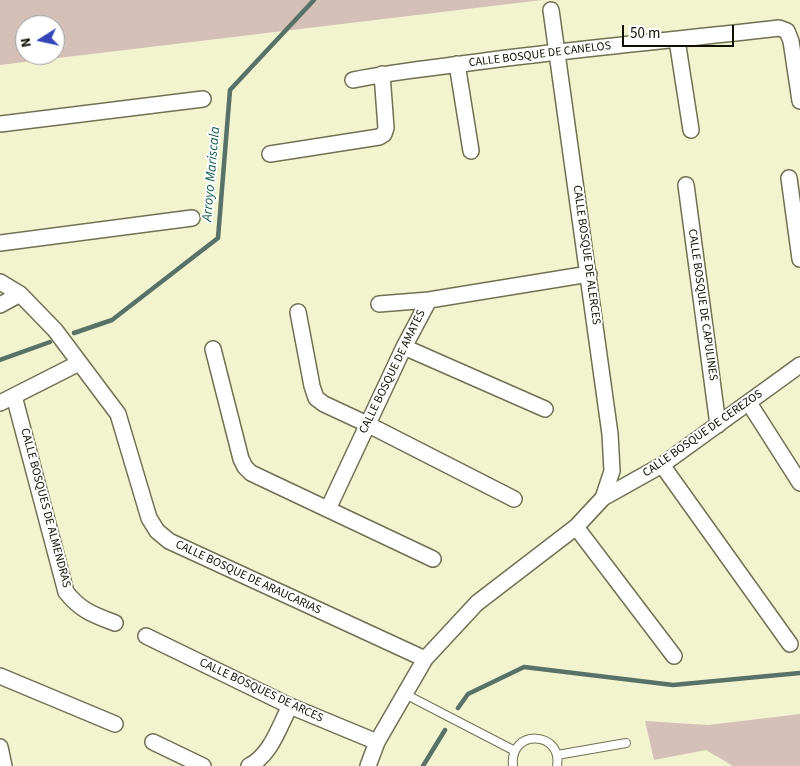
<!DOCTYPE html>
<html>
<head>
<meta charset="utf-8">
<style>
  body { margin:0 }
  #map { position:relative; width:800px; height:766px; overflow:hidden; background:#f2f4d0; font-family:"Source Sans 3",sans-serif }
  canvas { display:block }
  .north { position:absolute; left:15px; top:15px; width:50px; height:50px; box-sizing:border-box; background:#fff; border:1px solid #9f9f9b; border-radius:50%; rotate:260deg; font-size:14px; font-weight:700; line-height:20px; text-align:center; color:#0f0f04 }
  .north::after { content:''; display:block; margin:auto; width:18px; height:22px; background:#3346b8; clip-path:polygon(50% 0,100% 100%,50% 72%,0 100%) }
  .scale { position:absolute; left:622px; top:25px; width:112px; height:22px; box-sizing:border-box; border:2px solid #0f0f04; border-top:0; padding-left:6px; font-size:15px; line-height:18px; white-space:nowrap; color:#0f0f04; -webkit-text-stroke:4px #fff; paint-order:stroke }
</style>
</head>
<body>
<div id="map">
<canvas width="800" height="766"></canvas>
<div class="north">N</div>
<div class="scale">50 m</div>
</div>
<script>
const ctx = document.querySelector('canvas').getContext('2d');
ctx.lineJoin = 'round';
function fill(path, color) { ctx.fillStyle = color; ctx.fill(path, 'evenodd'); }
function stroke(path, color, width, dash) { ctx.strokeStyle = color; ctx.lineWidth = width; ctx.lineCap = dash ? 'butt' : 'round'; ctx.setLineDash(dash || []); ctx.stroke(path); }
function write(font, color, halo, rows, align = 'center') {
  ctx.font = font + ' "Source Sans 3",sans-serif'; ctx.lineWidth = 4; ctx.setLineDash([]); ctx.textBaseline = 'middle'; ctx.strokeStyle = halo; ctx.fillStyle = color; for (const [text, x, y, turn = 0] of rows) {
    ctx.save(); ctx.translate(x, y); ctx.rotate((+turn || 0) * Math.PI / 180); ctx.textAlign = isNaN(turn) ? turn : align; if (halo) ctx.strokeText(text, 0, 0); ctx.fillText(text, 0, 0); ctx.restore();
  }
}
fill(new Path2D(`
  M0 0H542L0 65ZM25 25H55V55H25Z
  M800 714V766H733L706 750 654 760 645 721 708 725Z`), '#d5c0b8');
stroke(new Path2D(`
  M74 333 112 320 218 238 230 90 314 0
  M0 360 50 342
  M458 708 468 694 524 667 673 685 800 673
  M423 766 445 730`), '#587267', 4.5);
const service = new Path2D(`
  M405 694 515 751
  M557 755 626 743
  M513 766C509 728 563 731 557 766`);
const minor = new Path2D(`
  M551 10 610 434 612 471 603 498
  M677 40 691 130
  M457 64 471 151
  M353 80C391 72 430 68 469 63 572 49 676 40 779 28L787 31 791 41 800 101
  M0 124 203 99
  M270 154 379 137 384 134 386 128 382 74
  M789 178 800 259
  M686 185 718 425
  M0 243 192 218
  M0 282 20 294 55 330 118 414 149 518 157 531 169 541 425 659
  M379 304 429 300 589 274
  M0 305 20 294
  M298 312 312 386 316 398 324 404 367 424 514 499
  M404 347 545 409
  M213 349 241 459 245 467 251 473 433 559
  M14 396 66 592C81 611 94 615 115 623
  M0 403 79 363
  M749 403 800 483
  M662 465 790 644
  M328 509 404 347 429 300
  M576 527 674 656
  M146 636 290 706 377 742
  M0 676 115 724
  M153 742 203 766
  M0 747 4 766
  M249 766C271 755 279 727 290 706
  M368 766 377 742 425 659 477 603 576 527 603 498 662 465 800 365`);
stroke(service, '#707152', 10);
stroke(minor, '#707152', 18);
stroke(service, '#fff', 8);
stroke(minor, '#fff', 15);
write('12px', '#0f0f04', '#fff', [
  ["CALLE BOSQUE DE CANELOS",540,55,-7],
  ["CALLE BOSQUE DE ALERCES",586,255,82],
  ["CALLE BOSQUE DE CAPULINES",702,305,82],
  ["CALLE BOSQUE DE AMATES",393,372,-64],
  ["CALLE BOSQUE DE CEREZOS",703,434,-35],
  ["CALLE BOSQUES DE ALMENDRAS",45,508,75],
  ["CALLE BOSQUE DE ARAUCARIAS",248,578,25],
  ["CALLE BOSQUES DE ARCES",261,691,25]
]);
write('italic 14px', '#0a5545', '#fff', [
  ["Arroyo Mariscala",212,174,-85]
]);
</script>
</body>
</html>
